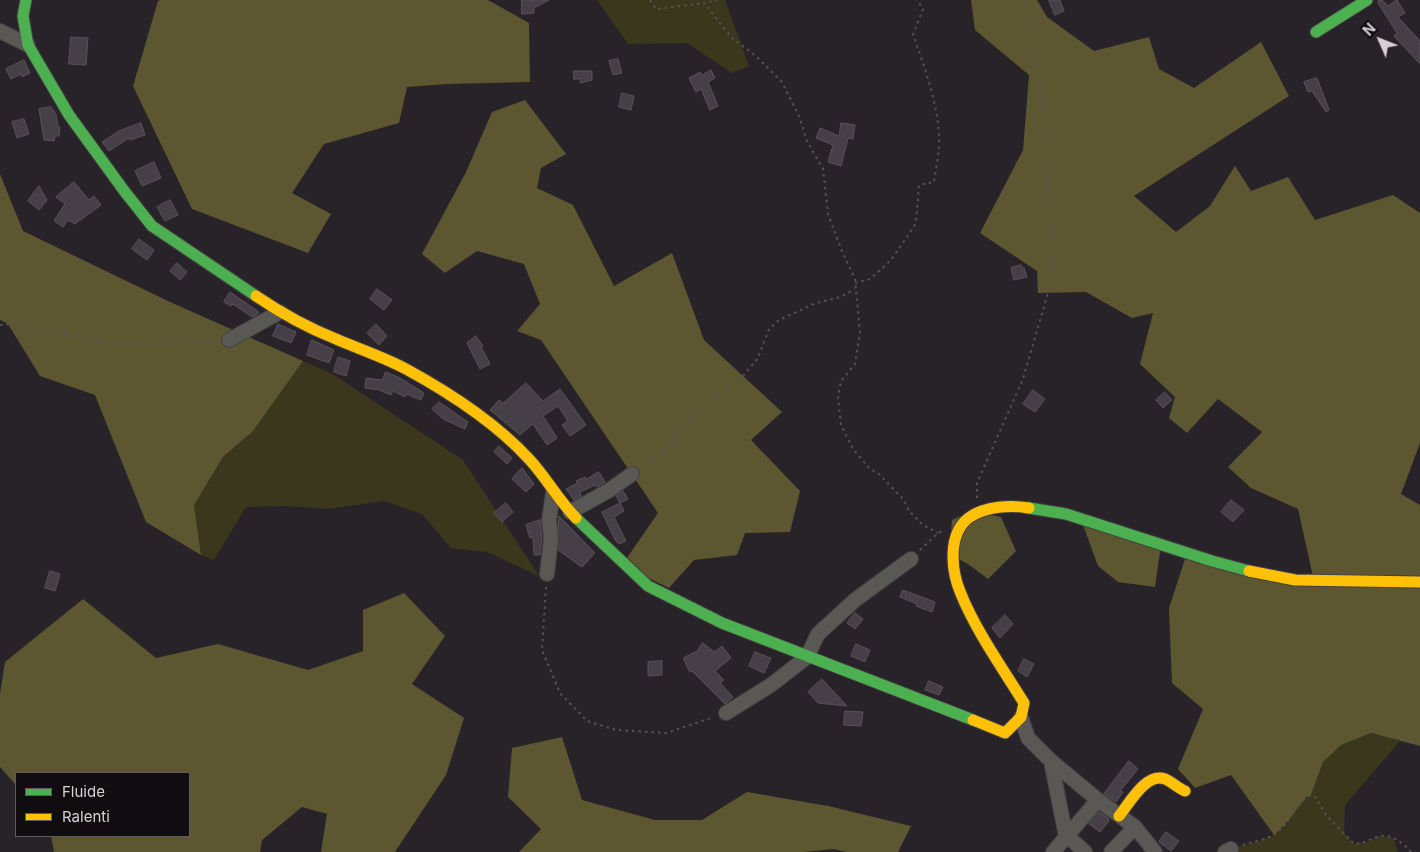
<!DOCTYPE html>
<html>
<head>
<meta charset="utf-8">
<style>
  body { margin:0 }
  #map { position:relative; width:1420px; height:852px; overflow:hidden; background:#282328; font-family:Inter,sans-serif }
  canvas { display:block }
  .legend { position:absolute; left:15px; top:772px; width:175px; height:65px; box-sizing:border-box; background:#100c10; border:1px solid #605b60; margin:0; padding:6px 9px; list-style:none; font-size:15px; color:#d7d1d7 }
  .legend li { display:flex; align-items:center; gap:10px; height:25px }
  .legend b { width:25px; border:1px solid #605b60 }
  .north { position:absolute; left:1355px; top:15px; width:50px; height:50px; -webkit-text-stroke:4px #100c10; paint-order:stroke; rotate:314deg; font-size:14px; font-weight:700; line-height:20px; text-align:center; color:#d7d1d7 }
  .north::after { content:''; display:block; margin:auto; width:18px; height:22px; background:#d7d1d7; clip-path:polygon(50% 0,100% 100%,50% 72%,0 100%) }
</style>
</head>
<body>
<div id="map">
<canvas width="1420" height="852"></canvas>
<ul class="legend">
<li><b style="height:6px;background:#4caf50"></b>Fluide</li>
<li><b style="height:6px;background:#ffc107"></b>Ralenti</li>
</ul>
<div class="north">N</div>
</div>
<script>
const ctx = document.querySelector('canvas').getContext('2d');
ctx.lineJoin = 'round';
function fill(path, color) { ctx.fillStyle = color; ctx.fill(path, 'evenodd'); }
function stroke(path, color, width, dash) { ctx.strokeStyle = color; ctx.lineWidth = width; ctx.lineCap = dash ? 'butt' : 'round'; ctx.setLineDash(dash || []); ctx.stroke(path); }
fill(new Path2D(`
  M597 0H725L749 66 732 73 687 43 628 44Z
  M303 361 331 373 463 460 539 576 487 552 451 548 422 514 384 501 328 509 287 506 246 507 214 560 201 555 194 505 223 457 253 431Z
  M1371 733 1400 741 1345 805 1344 833 1354 844 1365 843 1379 836 1393 838 1398 852H1231V849C1244 845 1262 842 1273 835 1290 826 1294 802 1311 795L1323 762 1341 745Z`), '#3b371d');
fill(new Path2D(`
  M161 0H488L529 23 530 82 447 84 407 87 399 123 324 144 292 193 331 214 308 253 192 209 133 86 158 1Z
  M971 0H1037L1047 17 1094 51 1149 37 1159 69 1194 88 1261 42 1289 96 1134 196 1176 232 1210 206 1235 166 1251 191 1288 177 1315 220 1393 195 1420 213V443L1401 494 1420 505V746L1371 733 1341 745 1323 762 1311 795 1306 797 1288 821 1274 835 1231 775 1195 788 1178 769 1203 709 1172 683 1169 608 1187 553 1314 581 1298 509 1251 488 1228 467 1262 432 1218 399 1187 433 1169 418 1175 397 1140 364 1153 313 1132 318 1086 292 1038 293 1037 271 980 233 1023 150 1029 75 975 30Z
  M525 100 566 154 541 168 537 188 573 205 614 286 672 253 704 340 782 412 751 440 800 491 790 532 745 533 737 555 694 560 669 588 622 565 658 513 541 340 517 331 540 304 524 264 477 251 445 273 422 254 466 172 492 112Z
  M0 174 23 231 170 302 303 361 253 431 223 457 194 505 201 555 146 522 95 395 40 376 8 324 0 320Z
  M972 511 1001 517 1016 551 988 579 968 564 949 554 952 520Z
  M1079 514 1161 545 1155 587 1118 582 1098 566Z
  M404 593 445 636 412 684 464 718 446 775 395 852H321L327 814 302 807 262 840 260 852H54L51 836H189V773H16V785L0 767V694L5 662 83 599 156 658 218 644 308 670 363 651V610Z
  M562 737 582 800 655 820H702L747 792 828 806 911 826 898 852H847L833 849 804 852H519L541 829 508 797 512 748Z`), '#5c5731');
const building = new Path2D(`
  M522 0H549L534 8V13L522 14Z
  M1049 0H1060L1064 11 1055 15Z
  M1379 0H1382L1388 6 1397 0 1405 13 1398 17 1420 41V64L1394 36 1397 33 1378 3Z
  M71 37 88 38 86 65 69 64Z
  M618 59 622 73 613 75 609 61Z
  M24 60 30 73 22 77 21 74 11 79 6 69Z
  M711 70 715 78 708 82 718 106 710 110 701 89 696 92 689 78 700 72 702 75Z
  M574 71H592V80L580 83 581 79H574Z
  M1317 78 1329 110 1326 112 1312 91 1308 92 1304 82Z
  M622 93 634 96 631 110 619 107Z
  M51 107 56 114 58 127H60L59 136H55L54 141 44 140 39 109Z
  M24 119 29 134 17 138 12 122Z
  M141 123 145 135 130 140 129 138 109 151 102 142 119 131Z
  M841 123 855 125 853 139 848 138 841 166 828 162 833 145 816 138 820 128 839 136Z
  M154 162 161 178 142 186 135 171Z
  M74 182 89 200 94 196 101 205 75 224 68 220 63 227 54 221 65 204 56 197Z
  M39 186 47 200 39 210 28 201Z
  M170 200 178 215 165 221 157 207Z
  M139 239 154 250 147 260 132 249Z
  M177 263 187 272 180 280 170 271Z
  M1021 265 1022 268H1024L1027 277 1014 280 1011 268Z
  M377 289 392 300 384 310 370 299Z
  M230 292 259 312 257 315 252 317 233 304 231 306 224 302Z
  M278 324 296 332 291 343 273 336Z
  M376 324 387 336 379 345 367 333Z
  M476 336 483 346 481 347 490 364 480 369 467 343Z
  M312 340 334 350 329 363 307 355Z
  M338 357 350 361 346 376 334 372Z
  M386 372 400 378 424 393 421 400 406 394 405 397 393 391 391 395 379 390 365 388 366 378 382 380Z
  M526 383 543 401 560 389 586 425 570 436 562 425 568 421 558 406 543 416 557 438 547 445 533 424 520 435 490 410 499 400 503 403Z
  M1033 390 1045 399 1035 412 1023 404Z
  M1165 392 1172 400 1163 408 1156 400Z
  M439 402 468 422 465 429 443 419 432 409Z
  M499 446 512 458 507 464 494 452Z
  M522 468 534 484 526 492 512 479Z
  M599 472 605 482 597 487 595 485 580 492 581 496 574 500 566 489 578 483 576 481 585 477 586 479Z
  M623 491 628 499 620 503 624 511 614 517 626 541 619 544 615 540 602 512 620 503 616 496Z
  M1231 500 1244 510 1233 522 1221 512Z
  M506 503 513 512 502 522 494 513Z
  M559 516 595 553 582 567 558 550Z
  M540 520 542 538 540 555H534L533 537 530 538 526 525Z
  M50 571 60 574 55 591 45 588Z
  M903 590 935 602 932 612 916 606 917 604 900 597Z
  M855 613 863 619 855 629 847 623Z
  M1005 615 1013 624 1000 638 992 628Z
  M703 643 714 652 722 646 731 658 715 671 724 680 720 683 733 697 725 704 692 671 690 672 683 658 697 651Z
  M856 644 870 650 865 662 851 656Z
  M755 652 771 658 764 673 749 666Z
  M1024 659 1034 664 1027 677 1018 671Z
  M662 661V675L648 676V662Z
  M822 679 847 706 818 703 808 692Z
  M929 681 943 687 939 695 925 690Z
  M845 711 863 712 861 726 844 725Z
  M1129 761 1138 769 1120 791 1123 792 1116 802 1104 794Z
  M1099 812 1108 818 1109 821 1100 832 1089 824Z
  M1166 832 1179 841 1171 851 1159 842Z`);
fill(building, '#473f47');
stroke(building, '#575357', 1);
const street = new Path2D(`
  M0 31 28 45
  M229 340 280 312
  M570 512 608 491 632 474
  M547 574 551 538 549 520 553 493
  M726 713 771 685 807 657 818 634 855 600 911 559
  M1021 717 1028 738 1051 761 1098 800 1135 827 1155 852
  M1051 761 1066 837 1074 842 1085 852
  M1053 852 1098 800
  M1111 852 1135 827
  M1225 852 1231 849`);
const fast = new Path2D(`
  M26 0 23 16 28 45 69 115 125 192 152 226 256 296
  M1316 32 1367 0
  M1029 508 1066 514 1212 561 1249 571
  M576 518 648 586 722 623 973 720`);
const slow = new Path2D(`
  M256 296C281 313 308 328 336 339 359 349 384 357 406 369 450 393 495 422 529 459 546 477 558 500 576 518
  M1249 571 1295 580 1420 582
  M973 720 1005 733 1021 717 1024 703C1003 669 976 631 961 594 951 571 947 533 970 517 986 506 1011 505 1029 508
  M1119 816C1129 804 1146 772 1165 779 1172 782 1178 788 1185 791`);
stroke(street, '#434043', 16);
stroke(fast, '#434043', 13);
stroke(slow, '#434043', 13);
stroke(new Path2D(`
  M650 0 656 9 704 3
  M718 0 704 3 732 38 756 56 782 82 799 116 807 141 823 169 828 214 842 251 855 279 860 333 855 364 841 381 838 397 841 425 853 449 870 469 878 473 904 500 909 511 923 525 938 533
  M855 283 870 279 890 261 907 237 916 223 919 185 934 182C936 167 940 151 939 136 938 105 924 64 913 35L923 9 917 0
  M0 325 8 324 42 332 62 333 115 344 217 341
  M643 467 660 457 699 409 743 376 758 358 769 329 779 320 816 303 840 297 855 289
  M977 498V483L1023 379 1052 279 1055 244 1048 189 1051 139 1024 0
  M920 550 938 533 943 531
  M546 587 542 650 560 693 587 721 616 730 666 733 714 717
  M1243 845C1252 842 1265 840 1273 835 1290 826 1294 802 1311 795L1316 798 1326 815 1354 844C1364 843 1368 840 1377 837 1389 832 1403 843 1411 852`), '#565352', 2, [2.5, 4]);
stroke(street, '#5a5854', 14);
stroke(fast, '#4caf50', 11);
stroke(slow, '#ffc107', 11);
</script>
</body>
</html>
